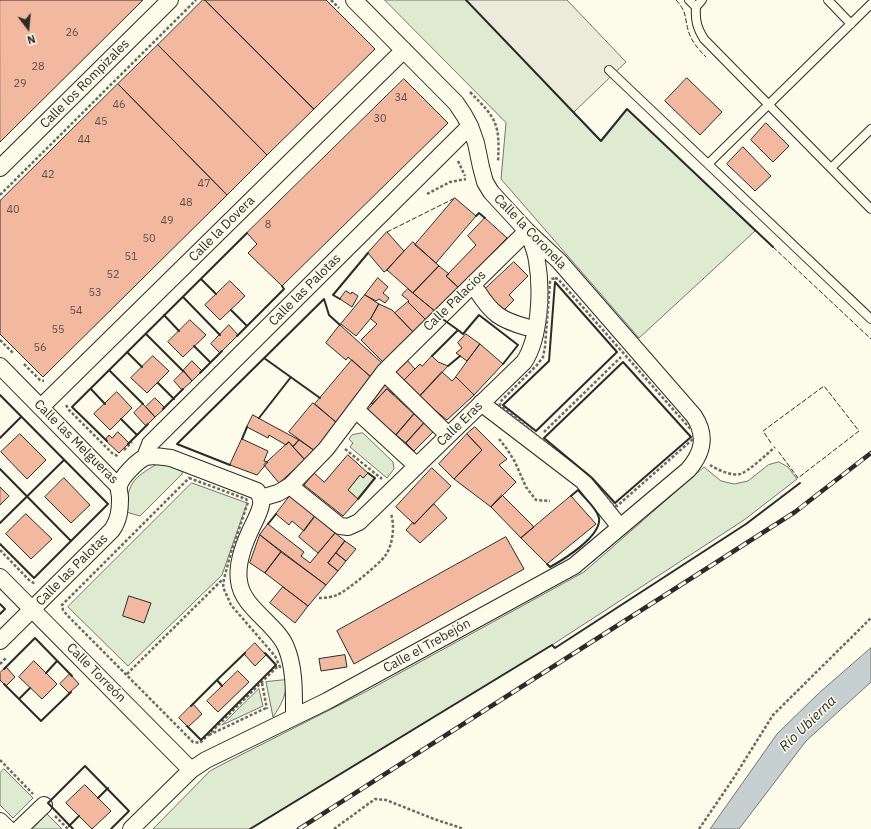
<!DOCTYPE html>
<html>
<head>
<meta charset="utf-8">
<style>
  body { margin:0 }
  #map { position:relative; width:871px; height:829px; overflow:hidden; background:#fdfbea; font-family:"IBM Plex Sans",sans-serif }
  canvas { display:block }
  .north { position:absolute; left:8px; top:8px; width:40px; height:40px; -webkit-text-stroke:3px #fdfbea; paint-order:stroke; rotate:164deg; font-size:11px; font-weight:700; line-height:16px; text-align:center; color:#2b2b2b }
  .north::after { content:''; display:block; margin:auto; width:14px; height:18px; background:#2b2b2b; clip-path:polygon(50% 0,100% 100%,50% 72%,0 100%) }
</style>
</head>
<body>
<div id="map">
<canvas width="871" height="829"></canvas>
<div class="north">N</div>
</div>
<script>
const ctx = document.querySelector('canvas').getContext('2d');
ctx.lineJoin = 'round';
function fill(path, color) { ctx.fillStyle = color; ctx.fill(path, 'evenodd'); }
function stroke(path, color, width, dash) { ctx.strokeStyle = color; ctx.lineWidth = width; ctx.lineCap = dash ? 'butt' : 'round'; ctx.setLineDash(dash || []); ctx.stroke(path); }
function write(font, color, halo, rows, align = 'center') {
  ctx.font = font + ' "IBM Plex Sans",sans-serif'; ctx.lineWidth = 3; ctx.setLineDash([]); ctx.textBaseline = 'middle'; ctx.strokeStyle = halo; ctx.fillStyle = color; for (const [text, x, y, turn = 0] of rows) {
    ctx.save(); ctx.translate(x, y); ctx.rotate((+turn || 0) * Math.PI / 180); ctx.textAlign = isNaN(turn) ? turn : align; if (halo) ctx.strokeText(text, 0, 0); ctx.fillText(text, 0, 0); ctx.restore();
  }
}
const green = new Path2D(`
  M385 0H466L600 141 627 109 755 231 639 338 501 179 506 123Z
  M363 433 393 462 394 469 387 478 350 447 353 443 349 439 352 435Z
  M779 462 788 467 797 479 744 520 552 645 250 829H153L210 771 221 765 367 691 584 572 704 467 721 481 734 484 748 481 768 465Z
  M157 464H173L184 467 182 474 140 516 126 512C128 483 132 479 157 464Z
  M368 473 375 478 358 499 348 490 360 475 363 478Z
  M192 483 247 503 222 575 128 666 68 607Z
  M286 680C287 695 281 705 273 717L266 682Z
  M259 689 263 706 222 725Z
  M4 769 33 798 13 818 0 805V773Z
  M47 814 62 829H33Z`);
fill(green, '#deebd1');
stroke(green, '#74746e', 1);
const parking = new Path2D(`
  M466 0H567L626 62 574 112Z`);
fill(parking, '#eceadb');
stroke(parking, '#74746e', 1);
const water = new Path2D(`
  M871 648V682L806 741 739 829H710L777 734 819 693Z`);
fill(water, '#c7d0d0');
stroke(water, '#74746e', 1);
const building = new Path2D(`
  M0 0H143L0 142Z
  M203 0H205L314 109 267 155 158 45Z
  M205 0H326L375 49 314 109Z
  M158 45 267 155 227 195 118 84Z
  M687 78 722 112 700 135 665 101Z
  M404 79 448 123 282 286 248 253 257 244 247 233Z
  M118 84 227 195 43 377 0 334V201Z
  M766 123 789 146 773 162 751 140Z
  M743 147 771 176 755 191 727 164Z
  M455 198 476 216 436 263 415 245Z
  M485 218 507 238 459 288 446 276 476 245 468 236Z
  M387 232 404 251 387 270 384 272 368 253Z
  M413 242 439 266 413 293 387 270Z
  M514 262 528 276 509 295 514 300 502 312 482 292Z
  M439 266 449 274 446 276 459 288 436 312 413 293Z
  M378 278 388 287 383 293 389 298 385 303 379 299 376 301 365 295Z
  M230 281 245 296 220 320 205 305Z
  M408 289 436 312 427 321 408 302 409 301 402 295Z
  M346 291 351 294 352 292 358 296 352 307 340 299Z
  M365 295 379 304 371 318 356 336 341 324Z
  M408 302 427 321 414 333 395 313Z
  M379 304 392 310 414 333 384 363 361 340 377 324 371 319Z
  M190 320 206 335 183 357 168 342Z
  M229 325 238 335 220 353 211 344Z
  M340 325 383 364 372 378 348 357 346 360 326 343Z
  M466 334 480 344 467 361 456 353 462 348 458 343Z
  M480 344 503 364 474 395 456 377Z
  M153 356 169 371 147 393 131 378Z
  M432 356 438 362 448 366 419 397 404 380 420 364 422 366Z
  M405 358 415 369 404 380 393 369Z
  M352 360 372 378 337 423 315 404Z
  M192 361 202 371 192 381 183 371Z
  M184 371 192 381 182 390 174 381Z
  M442 372 452 381 456 377 474 395 447 420 419 397Z
  M385 379 397 390 394 395 387 389 372 404 371 403Z
  M387 389 414 414 396 435 368 410Z
  M117 392 132 408 110 430 94 414Z
  M155 398 165 408 155 417 146 407Z
  M313 403 337 423 315 451 289 432Z
  M143 404 155 417 146 426 134 413Z
  M414 414 424 423 406 443 396 435Z
  M253 415 271 425 299 440 293 447 289 442 286 445 269 435 268 438 247 427Z
  M424 423 434 431 414 451 406 443Z
  M475 427 507 459 499 465 516 482 491 507 454 479 482 450 467 434Z
  M118 432 129 443 119 453 105 440 109 435 112 438Z
  M20 434 46 460 27 479 1 452Z
  M467 434 482 450 454 479 439 464Z
  M242 439 268 451 264 461 268 462 257 475 230 465Z
  M299 440 315 451 305 460 293 447Z
  M289 442 305 460 279 483 264 465Z
  M348 455 368 473 363 478 360 475 348 490 358 499 343 516 304 485 314 473 324 482Z
  M432 468 451 486 414 524 396 507Z
  M64 478 90 505 71 523 45 497Z
  M0 487 9 496 0 505Z
  M502 495 534 527 521 538 491 507Z
  M290 496 315 516 304 531 292 521 289 525 276 514Z
  M571 496 596 524 547 564 521 538Z
  M434 504 447 518 420 543 406 530 413 522 414 524Z
  M26 514 52 539 31 559 6 534Z
  M315 516 335 533 318 553 299 537Z
  M268 524 304 552 301 556 310 563 335 533 345 541 328 563 338 571 326 585 260 535Z
  M260 535 281 552 265 573 250 563Z
  M506 537 524 569 354 664 337 631Z
  M345 541 356 549 346 561 336 553Z
  M281 552 326 585 308 606 265 573Z
  M336 553 346 561 338 571 328 563Z
  M283 587 308 606 295 623 270 603Z
  M129 596 151 603 144 623 123 616Z
  M255 643 266 655 255 666 244 654Z
  M345 655 347 667 321 671 319 659Z
  M34 661 57 684 42 699 19 677Z
  M6 667 15 677 6 686 0 680V673Z
  M238 671 249 682 218 712 207 701Z
  M70 674 79 684 69 693 60 684Z
  M193 704 202 714 188 727 179 718Z
  M85 785 111 811 92 829 66 803Z`);
fill(building, '#f2b8a0');
stroke(building, '#2b2b2b', 1);
const lane = new Path2D(`
  M689 0 696 7
  M702 0 696 7C695 20 697 28 704 39L871 209
  M828 0 851 24
  M609 70 871 319
  M708 164 871 4
  M831 168 871 129`);
const street = new Path2D(`
  M0 168 170 0
  M478 292C492 314 501 320 526 327
  M0 366 119 487
  M384 372 448 435
  M481 403 583 481 620 527
  M41 407 404 50
  M356 410 417 466
  M145 457 150 444 470 126
  M290 486 340 526 348 527 359 522 524 362C540 338 542 290 537 261 536 252 532 243 529 235
  M261 498 278 493 290 486 326 449 384 372 527 231
  M0 577 191 770
  M0 641 112 530C119 520 120 510 120 498 120 494 118 489 119 486 121 477 138 460 146 457 154 455 163 457 171 458L257 491C260 495 262 499 261 505 260 511 256 519 253 525 245 541 236 562 239 581 242 608 276 623 286 647 295 668 294 695 294 717
  M0 821 8 829
  M19 829 44 805
  M131 829 191 770 206 760 327 701 574 566 688 470C703 453 707 436 694 416L559 261 527 231 491 192 485 182 481 167 476 143 470 126 464 115 456 103 354 0`);
stroke(lane, '#2b2b2b', 10);
stroke(street, '#2b2b2b', 18);
stroke(new Path2D(`
  M331 0 339 8
  M470 92C497 119 500 124 498 162
  M458 161 465 176
  M427 194 450 182 466 179
  M0 195 196 0
  M555 278 558 279 694 433 693 439 617 506 612 504 586 476 500 405V402L537 365 543 357 545 347 550 282 552 279Z
  M0 340 14 354
  M24 364 40 380 44 381
  M66 405 69 410 113 454 118 456 119 455
  M544 432 621 357
  M499 439 507 449 515 462 526 487 536 500 550 501
  M345 449 382 479
  M124 450 132 442
  M710 465C718 470 731 476 740 474 748 472 767 454 775 447
  M189 478 246 499 248 502 230 556 224 579 223 587 231 605 275 656 280 667H277L200 743 193 742 189 738 67 615 63 610 62 605Z
  M0 550 30 581 34 583 36 582
  M319 598C325 598 332 597 337 595 347 591 379 564 385 556 393 545 395 526 391 514
  M0 664 7 657
  M127 674 223 579
  M262 683 267 709
  M209 735 266 708
  M0 760 33 794
  M55 816 68 829
  M334 829 375 799 386 800 434 819 464 829
  M699 829 733 779 773 715 871 618`), '#6a6964', 2.5, [3, 2]);
stroke(lane, '#fdfbea', 8);
stroke(street, '#fdfbea', 16);
const rail = new Path2D(`
  M299 829 795 512 871 453`);
stroke(rail, '#2b2b2b', 4.5);
stroke(rail, '#fdfbea', 3, [9]);
stroke(new Path2D(`
  M676 0C688 13 684 18 689 33 692 42 699 50 706 57
  M387 232 455 198
  M773 247 871 339
  M771 443 763 431 824 386 859 431 798 478 778 451`), '#2b2b2b', 1, [5, 2]);
stroke(new Path2D(`
  M466 0 601 141 627 109 773 247
  M476 216 479 213 485 218
  M201 279 216 294
  M555 282 617 352 536 431 503 405 549 361Z
  M183 297 220 335
  M340 299 333 295 368 253
  M231 310 247 326
  M164 315 179 331
  M458 330 463 334 479 315 518 345 503 364
  M146 334 183 371
  M237 336 284 289 282 286
  M194 346 210 362
  M127 352 142 367
  M432 356 458 330 444 320
  M264 358 320 398
  M623 362 691 437 615 503 592 478 544 438Z
  M448 366 460 356
  M109 370 143 404
  M200 373 222 351
  M158 383 174 399
  M91 389 105 404
  M0 395 108 504 34 578 0 544
  M163 409 183 389
  M259 418 291 377
  M121 419 137 435
  M0 438 21 417
  M242 439 247 427
  M107 441 72 407 247 233
  M128 444 148 424
  M230 465 177 444 324 299 329 315 340 325
  M0 469 71 541
  M358 499 375 478 368 473
  M0 523 64 460
  M268 524 276 514
  M547 564 550 567C563 560 602 536 599 518 597 508 584 498 578 490L571 496
  M0 604 5 609 0 614
  M4 669 35 638 72 676
  M46 673 57 661
  M217 680 245 653
  M4 684 41 721 71 692
  M19 699 30 688
  M191 706 217 680 222 686
  M187 726 201 740 276 665 265 653
  M98 798 108 788
  M69 826 79 816
  M73 829 48 803 85 766 129 811 111 829
  M250 829 552 645 555 648 746 524 800 483`), '#2b2b2b', 2);
write('11px', '#5d4e48', null, [
  ["26",72,33],
  ["28",38,67],
  ["29",20,84],
  ["34",401,98],
  ["46",119,105],
  ["30",380,119],
  ["45",101,122],
  ["44",84,140],
  ["42",48,175],
  ["47",204,184],
  ["48",186,203],
  ["40",13,210],
  ["49",167,221],
  ["8",268,225],
  ["50",149,239],
  ["51",131,257],
  ["52",113,275],
  ["53",95,293],
  ["54",76,311],
  ["55",58,330],
  ["56",40,348]
]);
write('13px', '#2b2b2b', '#fdfbea', [
  ["Calle los Rompizales",85,84,-45],
  ["Calle la Dovera",222,229,-45],
  ["Calle la Coronela",530,232,46],
  ["Calle las Palotas",305,290,-45],
  ["Calle Palacios",455,301,-44],
  ["Calle Eras",460,424,-44],
  ["Calle las Melgueras",76,442,45],
  ["Calle las Palotas",72,570,-45],
  ["Calle el Trebejón",427,646,-29],
  ["Calle Torreón",96,673,45]
]);
write('italic 14px', '#2b2b2b', '#fdfbea', [
  ["Río Ubierna",808,724,-44]
]);
</script>
</body>
</html>
